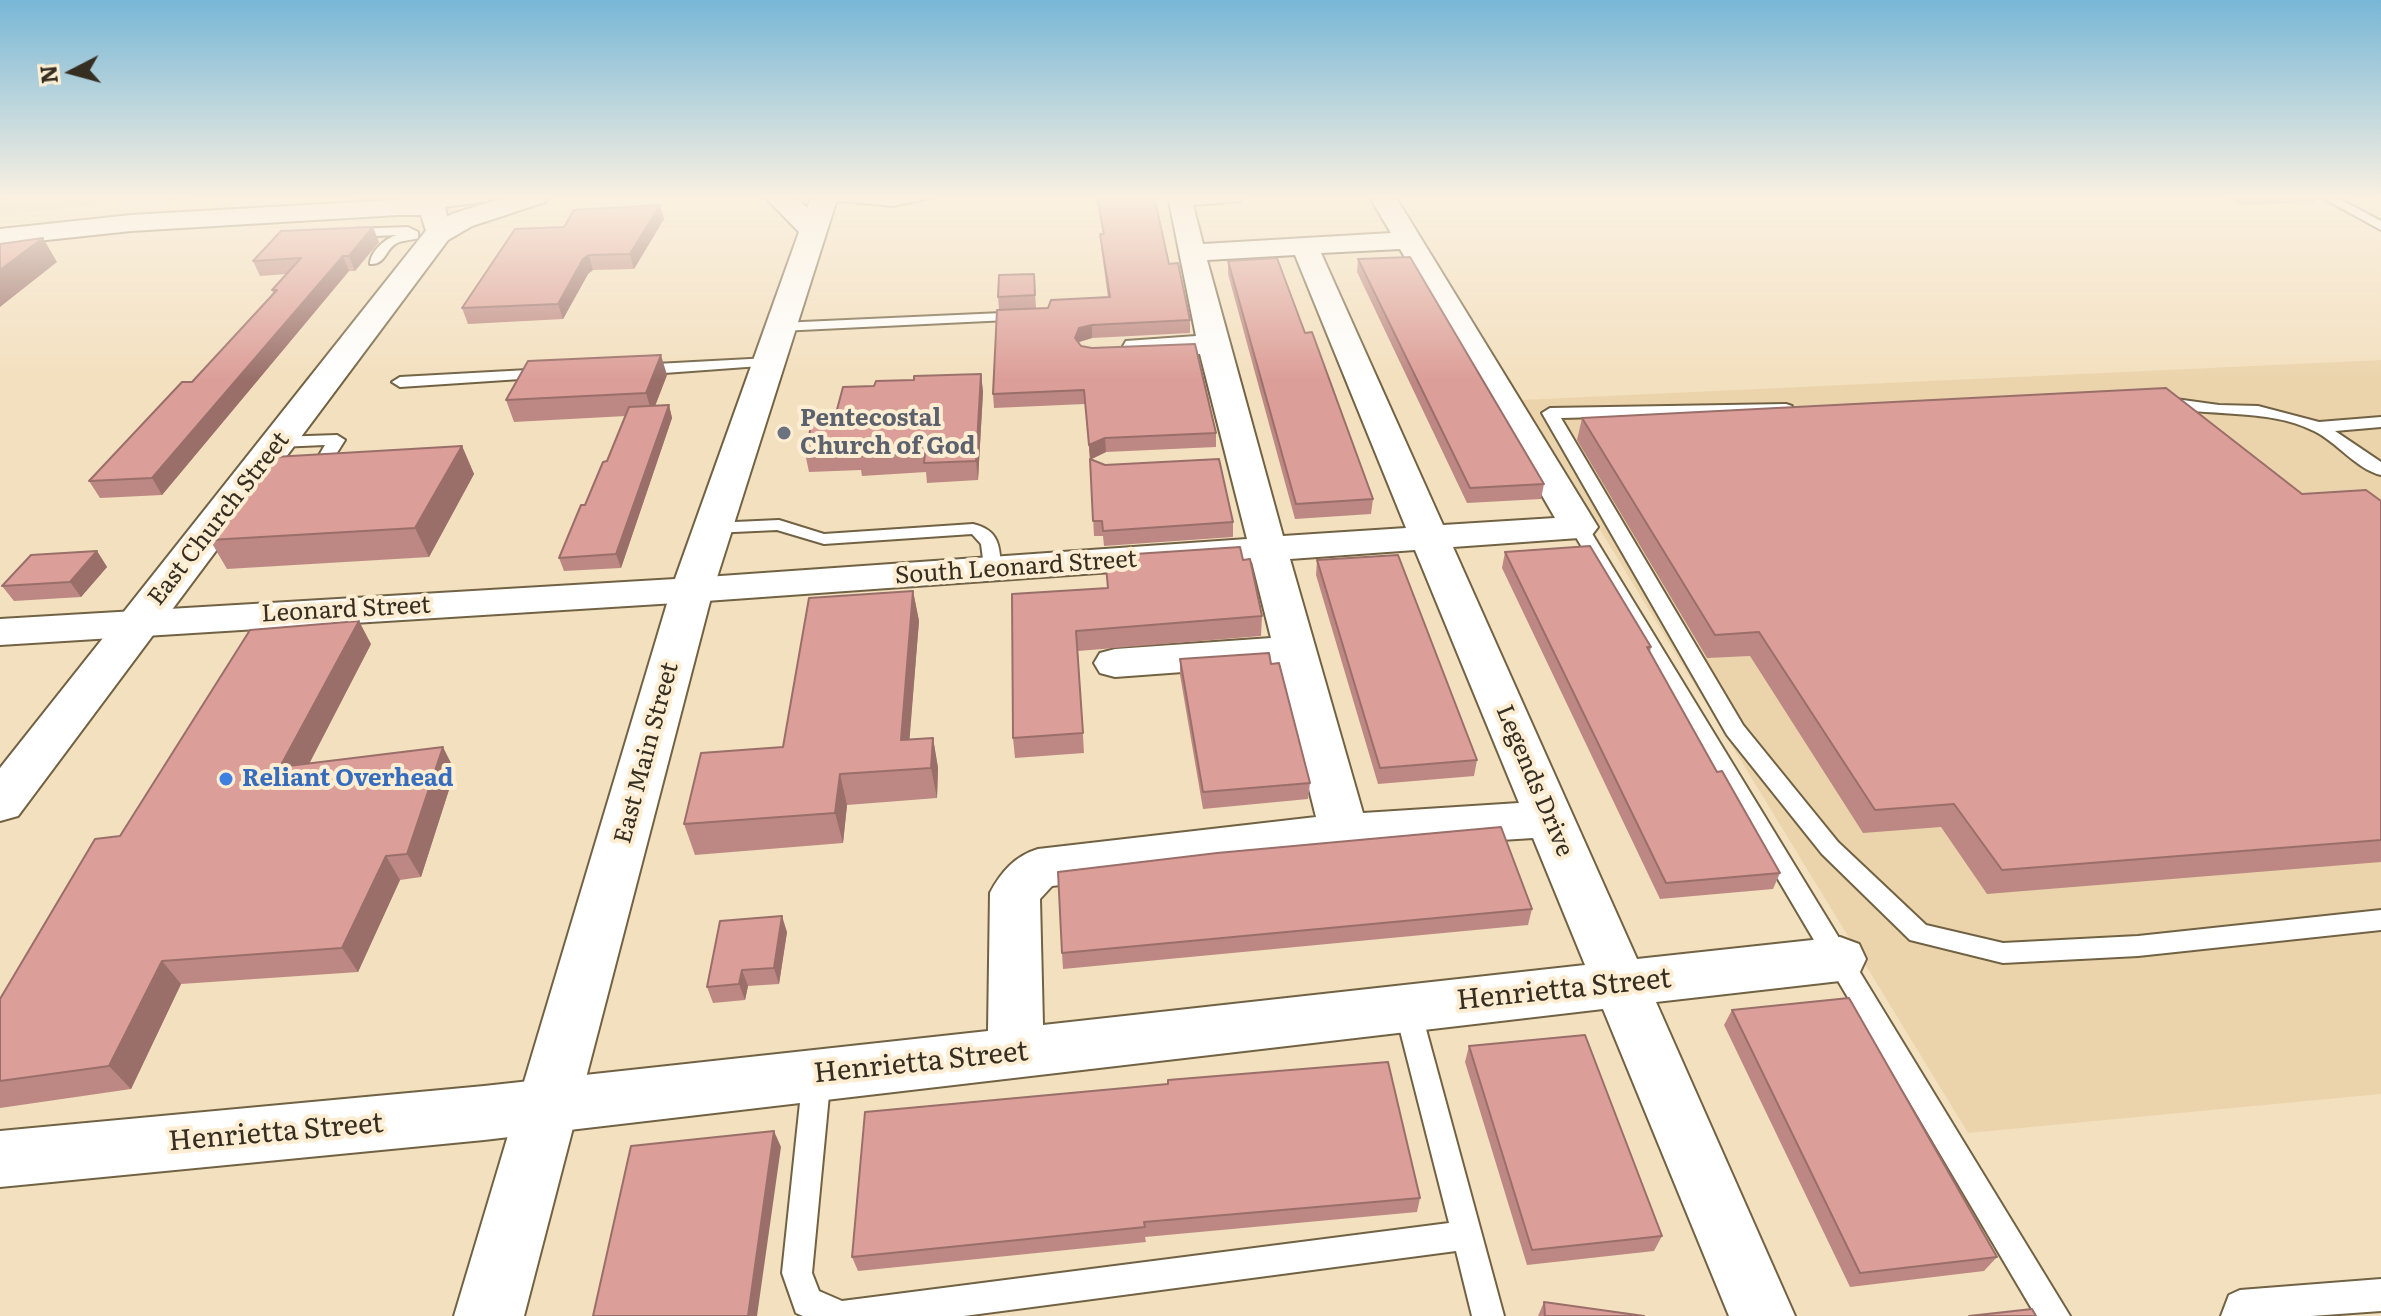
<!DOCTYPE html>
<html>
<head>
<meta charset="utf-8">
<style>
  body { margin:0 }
  #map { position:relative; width:2381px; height:1316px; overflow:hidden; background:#f3e0bf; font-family:Literata,serif }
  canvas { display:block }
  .north { position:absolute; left:32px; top:32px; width:80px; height:80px; -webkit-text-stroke:6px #fdeed3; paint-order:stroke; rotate:264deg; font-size:22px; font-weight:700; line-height:32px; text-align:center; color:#352e21 }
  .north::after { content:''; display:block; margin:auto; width:28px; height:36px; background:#352e21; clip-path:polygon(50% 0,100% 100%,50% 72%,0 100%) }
</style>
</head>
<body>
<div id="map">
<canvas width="2381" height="1316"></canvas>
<div class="north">N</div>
</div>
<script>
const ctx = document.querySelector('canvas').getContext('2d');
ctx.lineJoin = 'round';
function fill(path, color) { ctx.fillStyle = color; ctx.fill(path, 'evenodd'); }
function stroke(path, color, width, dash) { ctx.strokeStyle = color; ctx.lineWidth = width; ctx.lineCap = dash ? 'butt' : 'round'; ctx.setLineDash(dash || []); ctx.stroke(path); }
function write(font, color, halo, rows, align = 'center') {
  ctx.font = font + ' Literata,serif'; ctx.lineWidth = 8; ctx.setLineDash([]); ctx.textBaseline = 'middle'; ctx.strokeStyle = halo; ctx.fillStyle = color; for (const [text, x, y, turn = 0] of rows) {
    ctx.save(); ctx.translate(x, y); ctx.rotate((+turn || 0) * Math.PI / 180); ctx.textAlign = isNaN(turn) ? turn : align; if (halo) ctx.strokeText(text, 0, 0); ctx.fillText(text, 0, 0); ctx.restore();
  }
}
fill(new Path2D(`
  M0 196H241L102 204 0 215Z
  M2381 360V1094L1968 1133 1521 400Z`), '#ebd4ac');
const lane = new Path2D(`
  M825 196H939L893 206 831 200Z
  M2319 196H2334L2381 221V230Z
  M408 227 418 232V238C413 240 403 240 397 243 385 249 386 265 370 264 370 252 386 237 398 235L351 237 345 233 351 229Z
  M1024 312 1031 316 1029 319 780 331 773 327 780 323Z
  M769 358 776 362 774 365 637 375 629 370 637 365Z
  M546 369 551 371V377L400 387 392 382 400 377Z
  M2161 397 2219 405 2258 406 2319 422 2381 417V427L2335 431 2381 462V475C2356 469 2337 442 2314 431 2266 407 2207 418 2155 405V399Z
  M1786 404 1792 406V412L1561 418 1743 725 1838 842 1926 925 2003 943 2138 936 2381 910V930L2138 956 2003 963 1910 940 1822 854 1727 735 1542 413 1550 408Z
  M337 435 345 440 335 456 346 461C340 469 321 470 315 462L325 445 278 447 270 442 278 437Z
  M779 520 824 534 973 524C999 530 1000 546 1001 570L992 576 985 574 981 544 972 534 824 544 777 530 713 533 704 528 713 523Z
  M1579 522 1588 527 2070 1316H2036L1570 527Z
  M1407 996 1416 999 1420 1007 1504 1316H1472L1456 1251 964 1316H803L796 1313 782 1273 803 1074 807 1065 817 1062 827 1065 831 1074 812 1273 819 1291 842 1301 1449 1223 1394 1007 1398 999Z
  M2381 1279V1311L2311 1316H2221L2229 1295 2240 1290Z`);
const street = new Path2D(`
  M400 196H491L487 201 445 207 451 234 447 240H429L421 215H398L131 231 0 245V229L131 215 393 200Z
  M1168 196H1244L1240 201 1193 205 1203 244 1391 233 1369 196H1395L1422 240 1598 527 1592 535 1579 538 1453 547 1637 959 1840 937 1859 944 1866 959 1859 974 1840 981 1656 1002 1795 1316H1729L1603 1009 484 1140 0 1187V1131L484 1086 988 1031 990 893C1001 872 1015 856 1038 849L1316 817 1278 665 1115 677 1100 673 1094 663 1100 653 1115 649 1271 638 1252 562 692 602 0 645V619L692 578 1247 539 1200 354 1137 357 1126 355 1122 348 1126 341 1196 336ZM1400 249 1555 518 1443 525 1321 253ZM1295 255 1406 528 1283 536 1207 260ZM1415 550 1519 803 1363 813 1290 559ZM1533 838 1585 965 1043 1025 1040 899 1052 886 1344 850Z`);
const secondary = new Path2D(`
  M509 196H549L545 202 472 226 448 240 18 816 0 821V768L428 228 452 214Z
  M764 196H795L807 208 812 196H838L713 590 524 1316H454L671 590 799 232Z`);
stroke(lane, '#726244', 4);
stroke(street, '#726244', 4);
stroke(secondary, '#726244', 4);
fill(lane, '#fff');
fill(street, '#fff');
fill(secondary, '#fff');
stroke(new Path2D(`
  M0 197 4 196`), '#554c3c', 4, [9, 9]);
fill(new Path2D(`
  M1096 196H1154L1169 264 1190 320V333L1092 338 1079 342V344L1081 346 1216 433V447L1106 452 1090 459 1233 522V537L1104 546 1103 536H1094L1090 459 1085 404 994 408 993 394 999 310 998 297 1034 274 1036 308H1048L1108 298 1101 246 1100 234H1103Z
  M2225 196H2318L2314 202 2240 205Z
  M660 205 664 219 634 269 593 270 588 274 563 319 468 324 462 308 564 227Z
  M379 242 355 271H349L162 495 100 498 89 481 192 382 273 293 272 290 287 274 260 276 253 261Z
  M1358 259 1544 484 1541 499 1467 503 1357 272Z
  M1228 261 1305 333 1373 499 1371 514 1295 519 1228 274Z
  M981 374 983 392 978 480 927 483 926 472 862 476 861 470 809 472 805 453 834 421 874 386 914 380Z
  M667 375 655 406 669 405 672 418 621 568 564 571 559 558 607 461 626 416 514 422 506 400Z
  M1582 418 2302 494 2381 501V862L1987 894 1941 827 1863 833 1750 656 1707 658 1577 440Z
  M462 446 474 474 429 557 227 569 210 540Z
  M97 551 107 567 81 597 14 601 2 586Z
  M1505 552 1651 647 1650 652 1717 772 1780 873 1773 889 1660 899 1502 568Z
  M1243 560 1262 616 1261 636 1078 651 1084 753 1015 758 1013 738 1012 594 1107 588Z
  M1317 560 1477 760 1474 776 1378 784 1316 575Z
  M913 591 919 621 909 740 933 738 938 768 937 798 847 805 843 843 695 855 684 824 783 747Z
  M371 644 309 764 455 771 421 877 400 880 358 972 181 984 131 1089 0 1108V999Z
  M1180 659 1271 664 1310 783 1308 799 1203 809 1180 675Z
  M1532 909 1528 925 1063 969 1062 953Z
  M787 932 779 984 748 986 745 1000 713 1003 707 987Z
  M1732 1010 1997 1257 1984 1271 1850 1287 1724 1025Z
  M1469 1046 1662 1236 1654 1251 1527 1265 1465 1062Z
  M865 1112 1420 1198 1417 1212 1145 1237 1146 1242 858 1271 852 1257Z
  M1544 1302 1644 1316H1538Z`), '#bd8883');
fill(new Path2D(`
  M660 205 664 219 634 269 630 254Z
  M373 227 379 242 355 271 349 256Z
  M43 238 57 262 0 307V270Z
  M589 255 593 270 588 274 563 319 558 304 583 259Z
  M343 256 349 271 162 495 152 478Z
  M1092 325V338L1079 342 1075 351V338L1079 328Z
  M661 355 667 375 652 414 646 393Z
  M981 374 983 392 978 480 976 461Z
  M669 405 672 418 621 568 616 554Z
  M1105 438 1106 452 1090 460 1089 445Z
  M462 446 474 474 429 557 415 528Z
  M97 551 107 567 81 597 70 582Z
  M913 591 919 621 907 771 901 740Z
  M359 621 371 644 295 791 280 767Z
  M933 738 938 768 937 798 931 768Z
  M443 747 455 771 421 877 407 854Z
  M840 774 847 805 843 843 835 813Z
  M386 856 400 880 358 972 342 948Z
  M782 916 787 932 779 984 774 968Z
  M162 961 181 984 131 1089 109 1066Z
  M742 970 748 986 745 1000 739 984Z
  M774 1131 781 1147 757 1316H748Z`), '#9a6f6a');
const building = new Path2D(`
  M1097 196H1154L1169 264 1178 263 1190 320 1092 325 1079 328 1075 338 1081 346 1092 348 1195 344 1216 433 1105 438 1089 445 1084 390 993 394 997 310 1048 308 1051 300 1110 297 1100 234H1104Z
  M660 205 630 254 589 255 583 259 558 304 462 308 515 229 564 227 574 210Z
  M373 227 349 256H343L152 478 89 481 182 382H192L277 290H272L301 258 253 261 281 231Z
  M43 238 0 270V244Z
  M1410 257 1544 484 1470 488 1358 259Z
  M1277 258 1305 333 1312 332 1373 499 1296 504 1228 261Z
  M1034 274 1035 295 998 297 999 275Z
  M661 355 646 393 506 400 528 361Z
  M981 374 976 461 924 463 925 453 858 456 859 450 805 453 812 422 834 421 843 387 874 386 876 381 914 380V376Z
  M2166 388 2302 494 2366 490 2381 501V840L2002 870 1954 804 1875 810 1759 632 1715 635 1582 418Z
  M669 405 616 554 559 558 581 505H585L603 462 607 461 629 407Z
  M462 446 415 528 210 540 274 457Z
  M1090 459 1105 465 1219 459 1233 522 1103 531 1102 521H1093Z
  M1590 546 1651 647H1647L1717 772 1722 771 1780 873 1666 883 1505 552Z
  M1240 547 1243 560 1250 559 1262 616 1076 631 1083 733 1013 738 1012 594 1108 588 1105 556Z
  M97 551 70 582 2 586 31 555Z
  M1398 555 1477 760 1380 768 1317 560Z
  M913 591 901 740 933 738 931 768 840 774 835 813 684 824 701 753 783 747 809 598Z
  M359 621 280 767 443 747 407 854 386 856 342 948 162 961 109 1066 0 1081V999L95 839 120 836 250 630Z
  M1269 653 1271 664 1279 663 1310 783 1203 792 1180 659Z
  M1501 827 1532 909 1062 953 1058 872 1217 853Z
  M782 916 774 968 742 970 739 984 707 987 720 921Z
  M1849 998 1997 1257 1860 1273 1732 1010Z
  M1585 1035 1662 1236 1532 1250 1469 1046Z
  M1388 1062 1420 1198 1144 1222 1145 1227 852 1257 865 1112 1168 1084V1080Z
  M774 1131 748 1316H593L631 1146Z
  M1544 1302 1644 1316H1545Z
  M2032 1309 2036 1316H1969Z`);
fill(building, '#dc9e98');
stroke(building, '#9a6f6a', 2);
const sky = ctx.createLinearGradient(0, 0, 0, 380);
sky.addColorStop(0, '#78b7d6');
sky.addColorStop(0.52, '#faf1e2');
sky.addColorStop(1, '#faf1e200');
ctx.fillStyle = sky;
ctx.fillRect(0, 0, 2381, 380);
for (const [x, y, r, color] of [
  [784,433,8,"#6b7280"],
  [226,779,8,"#3f7fe0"]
]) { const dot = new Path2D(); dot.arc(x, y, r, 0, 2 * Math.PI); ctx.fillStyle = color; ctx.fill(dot); stroke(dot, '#fdeed3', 3); }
write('bold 24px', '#5b616d', '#fdeed3', [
  ["Pentecostal",800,419],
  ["Church of God",800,447]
], 'left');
write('24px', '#352e21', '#fdeed3', [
  ["East Church Street",219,519,-52],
  ["South Leonard Street",1016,568,-4],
  ["Leonard Street",346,610,-3],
  ["East Main Street",647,753,-75],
  ["Legends Drive",1534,781,67]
]);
write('bold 24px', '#366cbe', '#fdeed3', [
  ["Reliant Overhead",242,779]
], 'left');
write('28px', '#352e21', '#fdeed3', [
  ["Henrietta Street",1564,990,-6],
  ["Henrietta Street",921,1063,-6],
  ["Henrietta Street",276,1133,-5]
]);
</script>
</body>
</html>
